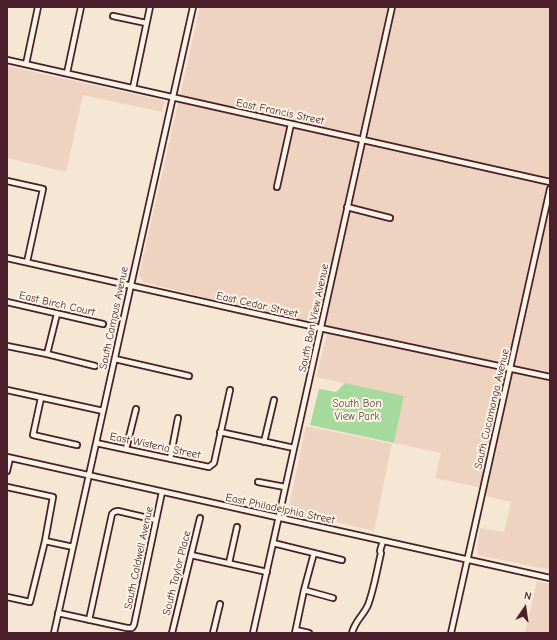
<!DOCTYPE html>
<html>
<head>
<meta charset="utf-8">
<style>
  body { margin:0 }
  #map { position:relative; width:557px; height:640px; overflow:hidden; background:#f6e6d4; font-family:"Comic Neue",sans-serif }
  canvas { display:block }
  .frame { position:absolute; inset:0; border:8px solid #4a1f2b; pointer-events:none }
  .north { position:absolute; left:505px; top:588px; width:40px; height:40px; -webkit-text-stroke:3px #fcf5e5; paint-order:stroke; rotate:13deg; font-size:11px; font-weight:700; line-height:16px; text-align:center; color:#4a1f2b }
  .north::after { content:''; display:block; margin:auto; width:14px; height:18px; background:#4a1f2b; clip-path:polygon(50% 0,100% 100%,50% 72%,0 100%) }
</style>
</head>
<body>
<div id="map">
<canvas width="557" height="640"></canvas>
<div class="frame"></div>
<div class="north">N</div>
</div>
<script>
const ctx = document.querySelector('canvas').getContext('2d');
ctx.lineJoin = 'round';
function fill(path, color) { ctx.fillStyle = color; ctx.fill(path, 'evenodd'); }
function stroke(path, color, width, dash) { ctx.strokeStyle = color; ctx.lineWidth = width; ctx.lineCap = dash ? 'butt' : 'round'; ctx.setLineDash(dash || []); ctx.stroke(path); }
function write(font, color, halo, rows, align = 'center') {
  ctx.font = font + ' "Comic Neue",sans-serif'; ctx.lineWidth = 4; ctx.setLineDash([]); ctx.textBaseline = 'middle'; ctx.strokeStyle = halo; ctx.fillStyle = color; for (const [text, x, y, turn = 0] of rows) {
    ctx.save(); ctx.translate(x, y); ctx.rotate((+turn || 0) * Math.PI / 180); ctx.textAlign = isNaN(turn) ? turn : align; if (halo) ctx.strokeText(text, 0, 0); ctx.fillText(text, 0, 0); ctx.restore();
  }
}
fill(new Path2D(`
  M200 7H550V570L478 555 477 549 480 528 504 532 511 502 486 496 487 489 435 478 441 453 394 443 404 396 316 377 329 326 227 303 143 282 139 275Z
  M7 66 165 101 162 112 83 95 66 172 7 158Z
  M306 426 392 444 374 531 288 511Z
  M537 581 550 584V633H525Z`), '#eed4c0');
fill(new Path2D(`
  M345 383 404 396 394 443 310 425 319 389 336 392Z`), '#a6da9d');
const minor = new Path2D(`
  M113 16 146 23
  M7 60 550 182
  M26 64 38 7
  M67 73 81 7
  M133 88 150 7
  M7 181 43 189 27 262
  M277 187 291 124
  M347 207 390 218
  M7 258 320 328 550 377
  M7 302 103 324
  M7 346 47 354 95 366
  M47 354 57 314
  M115 359 189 376
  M7 390 103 411
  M41 398 33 435 77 445
  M220 432 294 448
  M264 442 274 400
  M96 443 209 467 214 463 230 390
  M126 449 136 409
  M7 457 550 578
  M170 459 178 418
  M7 471 10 458
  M258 482 285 487
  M7 487 53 497 45 541 30 602 7 597
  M45 541 73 547
  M273 543 342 560
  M191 555 267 572
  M229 563 237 527
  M304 590 333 598
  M58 613 127 628H132L134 625 162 492
  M89 620 112 514 114 512 118 511 156 520
  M296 630 309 633
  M54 633 131 285 193 7
  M172 633 200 518
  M213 633 220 604
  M253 633 392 7
  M295 633 304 590 314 553
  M352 633C355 621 363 616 368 605 374 589 377 570 381 553L380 551 383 541
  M451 633 550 189`);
stroke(minor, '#4a1f2b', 8);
stroke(minor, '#fcf5e5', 4.5);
write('11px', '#4a1f2b', '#fcf5e5', [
  ["East Francis Street",280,112,12],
  ["East Birch Court",57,304,13],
  ["East Cedar Street",257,305,13],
  ["South Campus Avenue",114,318,-78],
  ["South Bon View Avenue",314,318,-78],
  ["South Cucamonga Avenue",492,409,-77],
  ["East Wisteria Street",155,446,12],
  ["East Philadelphia Street",280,509,12],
  ["South Caldwell Avenue",139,558,-78],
  ["South Taylor Place",177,573,-76]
]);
write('11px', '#614e48', '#fcf5e5', [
  ["South Bon",357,404],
  ["View Park",357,417]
]);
</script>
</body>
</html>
